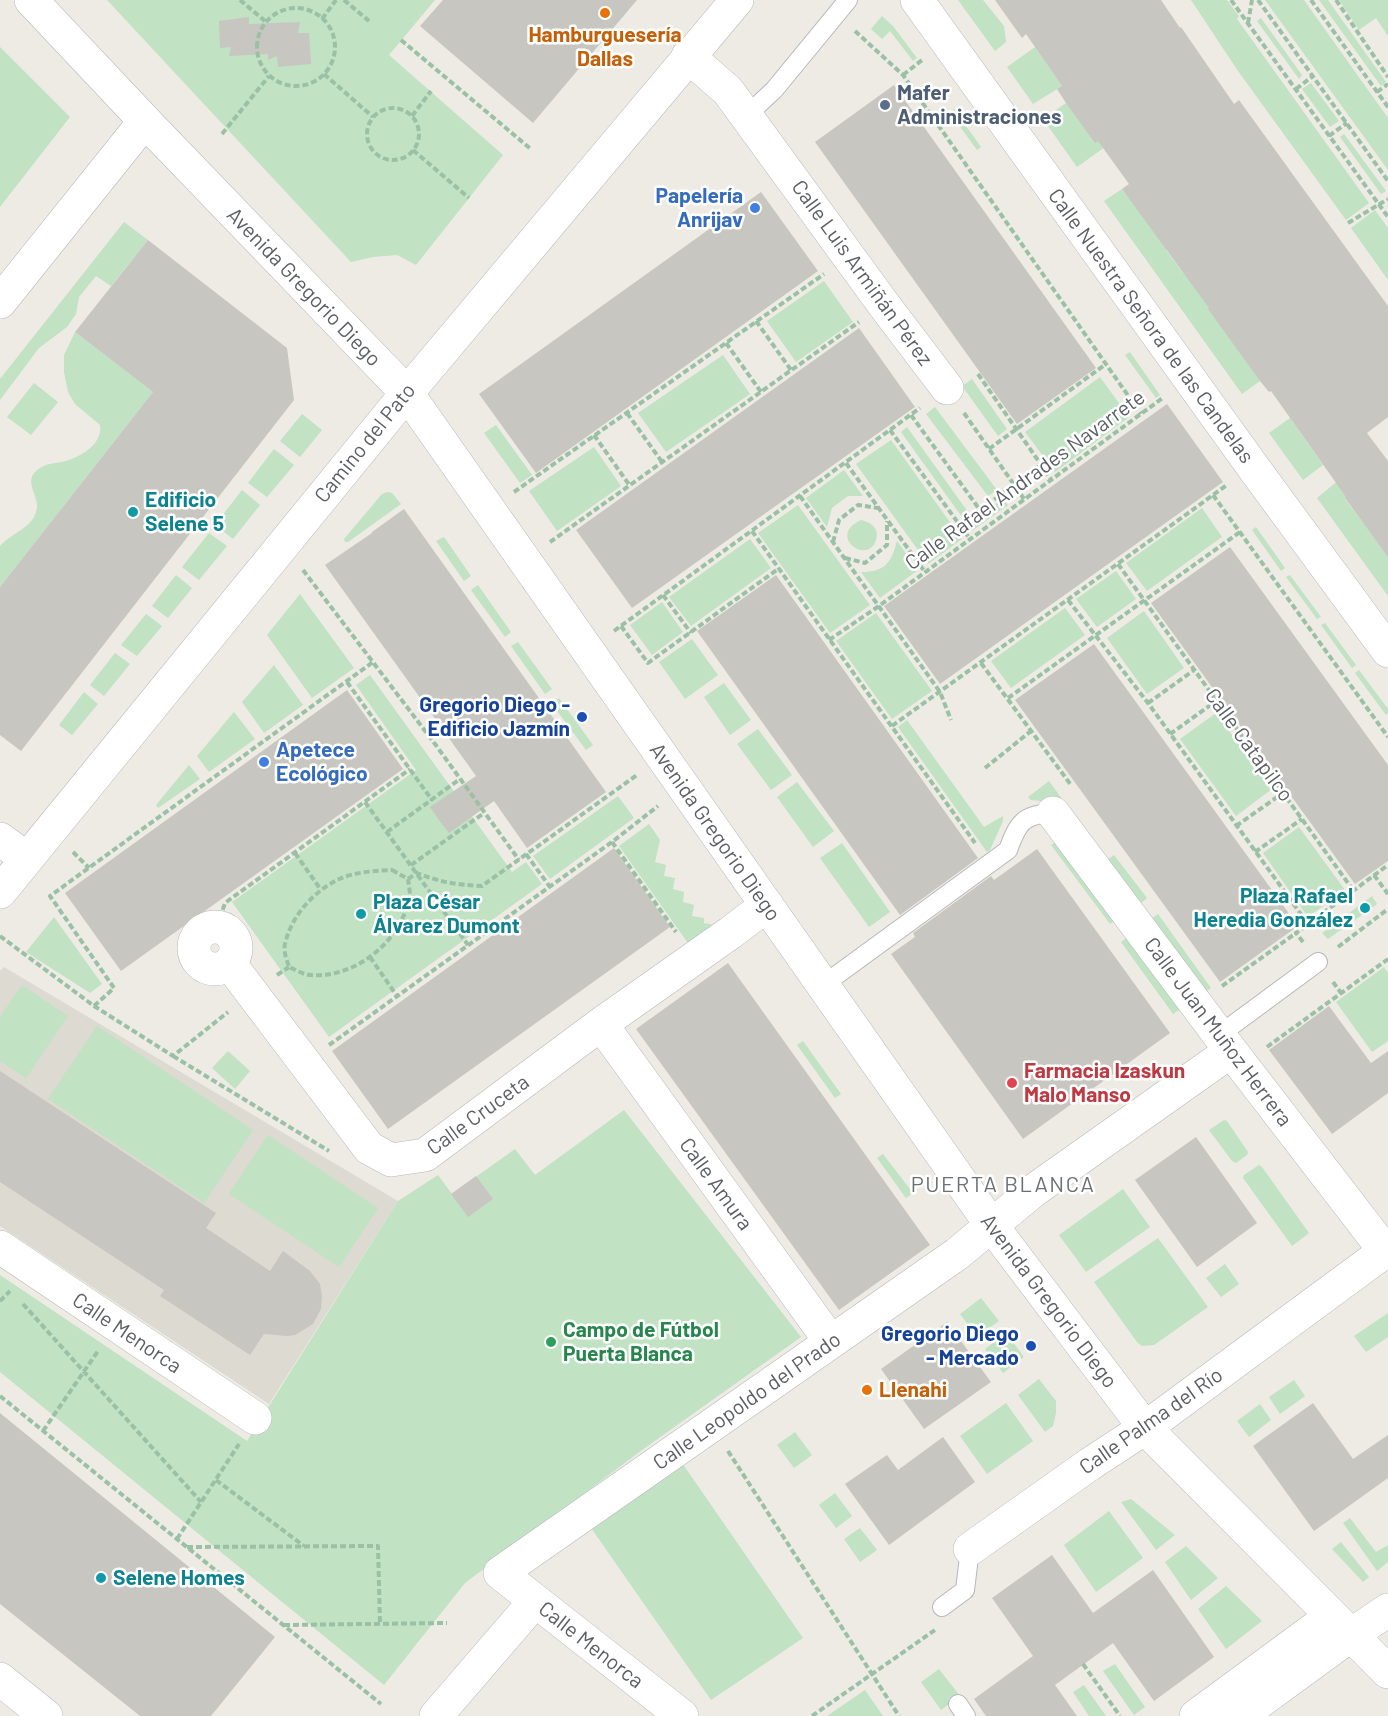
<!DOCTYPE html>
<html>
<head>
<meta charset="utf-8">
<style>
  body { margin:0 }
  canvas { display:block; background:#edebe3 }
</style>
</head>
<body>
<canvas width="1388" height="1716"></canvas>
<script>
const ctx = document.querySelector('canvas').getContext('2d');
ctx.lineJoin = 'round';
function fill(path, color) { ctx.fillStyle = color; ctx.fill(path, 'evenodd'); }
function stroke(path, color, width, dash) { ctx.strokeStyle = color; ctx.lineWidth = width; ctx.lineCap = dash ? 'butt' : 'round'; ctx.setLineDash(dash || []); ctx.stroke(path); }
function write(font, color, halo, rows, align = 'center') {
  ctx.font = font + ' Barlow,sans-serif'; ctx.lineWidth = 5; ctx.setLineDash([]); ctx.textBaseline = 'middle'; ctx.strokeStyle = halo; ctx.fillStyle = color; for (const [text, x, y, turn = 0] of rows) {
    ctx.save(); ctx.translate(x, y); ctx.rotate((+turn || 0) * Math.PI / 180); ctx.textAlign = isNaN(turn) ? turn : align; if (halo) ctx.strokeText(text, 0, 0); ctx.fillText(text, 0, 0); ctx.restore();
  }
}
fill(new Path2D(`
  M4 967 398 1201 269 1404 0 1226V971Z`), '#dcdad1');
fill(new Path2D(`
  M107 0H435L389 55 503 155 416 265 397 255 373 257 351 262Z
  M958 0H983L1004 26 1006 42 995 51Z
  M1191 0H1227L1239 16 1237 19 1369 203 1346 220 1238 71Z
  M1265 0H1304L1388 118V170Z
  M1319 0H1328L1386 82 1381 86Z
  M1339 0H1388V36L1376 18 1359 30Z
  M882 16 893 26 917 58 913 61 890 31 882 39 871 29Z
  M1261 18 1302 75 1299 79 1257 21Z
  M0 47 70 117 0 207Z
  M1035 47 1062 86 1033 104 1007 67Z
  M1311 83 1339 121 1330 127 1302 89Z
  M1066 103 1105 147 1077 167 1043 119Z
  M954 109 981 147 977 150 950 113Z
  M1344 134 1386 191 1381 194 1340 137Z
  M1122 189 1168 247 1166 250 1183 273 1185 272 1260 381 1242 394 1104 201Z
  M1375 210 1388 228V280L1351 228Z
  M124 222 148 240 111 286 96 276 79 297 76 314 67 327 39 348 0 400V379Z
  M824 281 853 322 796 362 767 321Z
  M75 332 153 392 0 587V546C12 532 35 528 37 507 38 495 25 483 35 472 45 462 57 464 69 460 84 455 103 442 100 425L75 404 68 392 64 372V355Z
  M1130 352 1160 395 1156 398 1125 355Z
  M723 355 750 394 666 452 638 413Z
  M1100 377 1129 417 1055 472 1025 432Z
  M972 379 1007 429 998 436 962 386Z
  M34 383 58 402 31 435 7 417Z
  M935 407 997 490 988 496 926 414Z
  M302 414 322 430 300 457 280 441Z
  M1290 418 1323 465 1303 480 1269 433Z
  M496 425 532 475 520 483 484 433Z
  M907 427 973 519 1003 499 1008 505 972 531 901 432Z
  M891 440 962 539 928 564 856 464Z
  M594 447 621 486 557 531 529 491Z
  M274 449 294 465 267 497 248 483Z
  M844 470 863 496H848L832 508 827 527 806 498Z
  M1340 479 1350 494 1345 499 1382 548 1388 547V596L1317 498Z
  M242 490 260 505 233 539 215 525Z
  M387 492 392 493 401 504 348 542H345L344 539 382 494Z
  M798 505 870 605 830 633 758 533Z
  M1202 508 1222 537 1147 591 1126 563Z
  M861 520C870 522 880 528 876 540 868 566 826 536 861 520Z
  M1256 527 1285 568 1281 571 1252 530Z
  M209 533 227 546 199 580 182 567Z
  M444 537 471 576 464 581 436 541Z
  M750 539 771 568 691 626 669 597Z
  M897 541 918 570 880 598 861 572C885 572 891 563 897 541Z
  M1116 571 1136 599 1097 627 1076 599Z
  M176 575 192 588 168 618 152 606Z
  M1290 575 1321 617 1317 619 1286 577Z
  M478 585 511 632 505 637 471 590Z
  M300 594 354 668 312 698 267 635Z
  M662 602 683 632 652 655 630 625Z
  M1065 608 1085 635 1011 688 991 661Z
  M1144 611 1184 668 1147 694 1107 638Z
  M876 613 932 691 892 719 836 641Z
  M146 614 162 626 137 656 121 645Z
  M1325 623 1356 665 1352 668 1321 625Z
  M692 639 718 675 685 699 659 662Z
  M518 642 552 689 545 694 511 646Z
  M115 653 130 664 104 696 90 685Z
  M274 665 303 705 264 733 242 702Z
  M1359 670 1388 709V713L1386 715 1355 673Z
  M370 675 512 872 526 862 542 884 329 1037 232 902 416 770 356 685Z
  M724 683 751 720 730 735 704 697Z
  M84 692 98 704 72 735 59 725Z
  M559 698 593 745 586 750 552 704Z
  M234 712 255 739 209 772 197 756Z
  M1216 713 1272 789 1236 816 1180 739Z
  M907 720 984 827 1003 816V821L990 850 987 852 898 727Z
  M758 729 792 775 771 790 737 744Z
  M189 765 200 779 158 808 156 805Z
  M1049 781 1073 814 1060 803 1031 800 1028 797Z
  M797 782 834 831 813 847 777 797Z
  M618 796 634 818 550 879 533 856Z
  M649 824 660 840 655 862 666 865 664 876 675 878 673 889 684 892 683 902 694 905 692 916 704 918V923L715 925 690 946 619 846Z
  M1299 827 1345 890 1308 917 1263 853Z
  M1062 838 1121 916 1110 924 1051 845Z
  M842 843 890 912 869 927 820 858Z
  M1114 855 1147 898 1139 905 1107 860Z
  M1372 896 1377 904 1328 939 1322 933Z
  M1158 914 1211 988 1204 993 1151 919Z
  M54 917 102 984 90 993 26 952Z
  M1132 933 1185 1006 1173 1014 1121 942Z
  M1384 967 1388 973V1041L1372 1052 1336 1002Z
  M22 985 68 1016 26 1078 0 1061V1017Z
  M97 1026 253 1130 204 1203 48 1099Z
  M803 1041 841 1094 835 1098 797 1045Z
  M228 1051 250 1071 235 1089 212 1068Z
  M624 1110 801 1337 642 1450 465 1583 384 1685 0 1372V1275L247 1441 398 1201 438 1175 452 1194 515 1149 535 1175Z
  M1224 1120 1227 1121 1248 1152 1247 1155 1236 1163 1232 1161 1209 1130Z
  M268 1135 378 1208 339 1267 229 1194Z
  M883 1154 913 1193 906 1198 877 1158Z
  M1259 1165 1262 1167 1309 1233 1292 1246 1243 1178 1244 1175Z
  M1123 1189 1150 1227 1086 1272 1059 1235Z
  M1158 1238 1208 1307 1154 1345 1142 1346 1137 1342 1094 1282Z
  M1225 1264 1239 1284 1221 1297 1206 1278Z
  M981 1298 999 1321 977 1337 960 1314Z
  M1388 1313V1337L1366 1352 1354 1336Z
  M1006 1333 1024 1357 1003 1373 985 1349Z
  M1039 1379 1056 1401V1413L1053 1426 1045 1432 1018 1395Z
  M1294 1380 1305 1396 1280 1414 1269 1397Z
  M1006 1403 1033 1441 987 1474 960 1436Z
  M1260 1404 1271 1420 1249 1437 1237 1421Z
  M795 1432 812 1455 794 1468 777 1445Z
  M680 1460 803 1638 711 1700 589 1525Z
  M835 1493 852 1516 836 1528 819 1505Z
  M1131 1499 1175 1535 1156 1550 1121 1502Z
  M1109 1511 1143 1558 1096 1592 1064 1545Z
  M1350 1518 1376 1552 1388 1545V1562L1377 1571 1343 1523Z
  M860 1528 877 1550 860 1562 844 1539Z
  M1341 1542 1369 1577 1363 1582 1332 1549Z
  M1186 1546 1218 1578 1191 1600 1165 1562Z
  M1226 1586 1262 1621 1226 1649 1198 1609Z
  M1115 1664 1145 1707 1134 1715 1103 1671Z
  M939 1669 960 1696 941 1710 921 1682Z
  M1084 1685 1106 1716H1089L1073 1692Z
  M865 1690 883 1716H827Z`), '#c1e2c3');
fill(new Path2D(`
  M443 0H637L533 123 420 26Z
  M995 0H1161L1180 28 1181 27 1234 104 1239 100 1388 306V417L1367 433 1388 461V557L1345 498 1346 497 1271 391 1269 392 1260 381 1208 309 1209 308 1122 189 1129 184 1098 141 1095 143 1066 103 1057 89 1062 86 1026 34 1022 38Z
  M249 17V24L300 22 298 33H309L311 64 278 67 277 56 268 60V54L229 56 231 47 220 48 219 21Z
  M894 85 1096 368 1017 424 815 142Z
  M761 192 818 271 536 473 479 394Z
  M148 240 287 348 294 400 21 751 0 735V587L153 392 75 332Z
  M859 328 915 407 632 608 576 530Z
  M1167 404 1223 482 940 684 884 606Z
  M404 509 606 792 527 848 494 801 449 833 439 820 430 807 476 776 325 565 372 533V532Z
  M1230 547 1388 765V861L1355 884 1151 603Z
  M776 575 978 858 900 915 697 631Z
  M1094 644 1298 926 1220 982 1015 700Z
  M347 690 403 769 121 971 65 893Z
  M614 848 670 927 388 1129 332 1051Z
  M1037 849 1170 1033 1023 1139 891 954 915 937 913 933 991 876 994 880Z
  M728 963 930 1245 839 1310 636 1029Z
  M1329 1006 1371 1063 1388 1051V1093L1332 1134 1269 1050Z
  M0 1071 216 1213 206 1228 270 1271 283 1251 310 1271 320 1284 322 1296 321 1309 313 1324 295 1335 287 1336 264 1334 250 1355 160 1296 164 1290 0 1182Z
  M1196 1137 1257 1223 1197 1267 1135 1180Z
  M476 1176 493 1199 468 1217 451 1194Z
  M947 1322 991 1382 924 1429 881 1369Z
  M1313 1403 1353 1459 1388 1435V1478L1314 1531 1253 1446Z
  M0 1413 275 1637 211 1716H140L0 1604Z
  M943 1437 975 1482 889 1545 845 1484 887 1455 898 1470Z
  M1052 1555 1093 1613 1153 1570 1214 1657 1154 1701 1113 1643 1055 1685 1077 1716H986L974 1699 1033 1656 992 1598Z`), '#c8c6c0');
const lane = new Path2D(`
  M746 116 774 90 848 0
  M823 985 1008 850C1018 823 1023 814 1053 813
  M1219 1035 1318 962
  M942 1607 965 1590 970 1549
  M958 1704 966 1716`);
const street = new Path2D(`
  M31 0 145 121 407 393 992 1226 1145 1428 1388 1672
  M917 0 1253 467 1388 651
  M688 56 728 91 884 305 947 388
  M0 302 145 121
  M1053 813 1231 1051 1385 1251
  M0 839 26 858
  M194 948a21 21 0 1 1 42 0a21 21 0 1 1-42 0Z
  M230 964 369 1148 391 1160 425 1155 601 1024 730 933 767 905
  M601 1024 831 1342
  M0 1247 255 1418
  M970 1549 1090 1464 1145 1428 1388 1249
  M436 1716 535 1601
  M682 1716 500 1573 957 1254 1033 1191 1231 1051
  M1196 1716 1332 1616
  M1240 1716 1351 1635 1388 1610`);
const secondary = new Path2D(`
  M0 892 407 393 737 0
  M0 1679 46 1716`);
stroke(lane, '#b5b8bc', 20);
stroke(street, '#b5b8bc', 34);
stroke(secondary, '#b7b9be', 34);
stroke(new Path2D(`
  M240 0 265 21
  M344 0 369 21
  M1231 0 1388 217
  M1258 0 1388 181
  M1311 0 1388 107
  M1336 0 1388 77
  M257 47a39 39 0 1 1 78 0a39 39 0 1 1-78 0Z
  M322 19 336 0
  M1248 23 1252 0
  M855 31 903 75 1141 414
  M401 40 532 150
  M324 74 373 117
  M903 75 922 60
  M1296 89 1313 76
  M1377 92 1388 84
  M367 134a26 26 0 1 1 52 0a26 26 0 1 1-52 0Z
  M412 116 431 91
  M222 134 269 76
  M1329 136 1347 123
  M413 150 469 198
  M1348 223 1388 199
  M756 321 791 370
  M726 343 761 392
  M978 374 1051 479
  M627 413 662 462
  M964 413 1024 499
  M911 415 980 510 1041 465
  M890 430 970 539
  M594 435 630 486
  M989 449 1106 364
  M846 463 925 572
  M514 492 824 274
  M1213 495 1388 737
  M800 496 940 692 951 720
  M752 531 975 843
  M550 542 859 322
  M833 542 839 520 858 505 878 508
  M845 558 865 563 887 545V521
  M1118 564 1353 890
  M303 570 435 744 519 860
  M663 595 691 633
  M1068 600 1148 703 1308 924
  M621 626 648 663 778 569
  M614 631 920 408
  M829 640 879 606 1164 397
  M981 663 1071 785
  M347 682 432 800
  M1008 698 1240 532
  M1148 703 1194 670
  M892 726 1227 485
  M1170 734 1216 701
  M985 768 1031 731
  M365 802 468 945
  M1236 826 1283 793
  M387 832 460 779
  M612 842 676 932
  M73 852 89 868
  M1255 852 1302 819
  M295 853 321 890
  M526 854 550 887
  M411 865 484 813
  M392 870 408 879C409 885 410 891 410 897 410 903 406 910 404 915 389 950 350 978 311 975 304 975 296 970 289 967 287 960 283 951 285 944 291 917 312 893 337 880 353 872 374 871 392 870Z
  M1374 875 1388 894
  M408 879 417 873C439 882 458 885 482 886L637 775
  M217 927 225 903 410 769
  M0 936 94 1006 173 1056 228 1012
  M1303 942 1296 933 1388 865
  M1338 947 1388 909
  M370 957 397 996
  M277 975 289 967
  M1333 982 1341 993
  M1222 986 1296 933
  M94 1006 114 988 50 896 373 662
  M329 1045 612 842 658 806
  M1267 1047 1388 959
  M173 1056 329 1151
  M0 1301 10 1291
  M23 1304 201 1502
  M0 1396 381 1704
  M43 1431 98 1351
  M728 1451 899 1716
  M216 1480 304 1546
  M177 1539 239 1444
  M187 1547 378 1546 380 1623
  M284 1625 447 1623
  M1083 1664 1120 1716
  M812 1716 935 1630`), '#9ac0a6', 4, [6, 3]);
stroke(lane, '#fff', 18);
stroke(street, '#fff', 33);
stroke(secondary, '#fff', 33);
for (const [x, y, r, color] of [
  [605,13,6,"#e8710a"],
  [885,105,6,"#5c6f8a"],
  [755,208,6,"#3f7fe0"],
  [133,512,6,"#0f9aa8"],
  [582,717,6,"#1a4fb4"],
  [264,762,6,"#3f7fe0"],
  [1365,908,6,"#0f9aa8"],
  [361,914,6,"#0f9aa8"],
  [1012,1083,6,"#e0444e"],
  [551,1342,6,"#2e9e5b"],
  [1031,1346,6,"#1a4fb4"],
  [867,1390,6,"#e8710a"],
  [101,1578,6,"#0f9aa8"]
]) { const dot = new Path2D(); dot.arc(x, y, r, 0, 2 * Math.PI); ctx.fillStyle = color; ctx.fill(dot); stroke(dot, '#fff', 2); }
write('bold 21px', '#c56008', '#fff', [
  ["Hamburguesería",605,35],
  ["Dallas",605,59],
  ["Llenahi",879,1390,"left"]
]);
write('bold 21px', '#4e5e75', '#fff', [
  ["Mafer",897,93],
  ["Administraciones",897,117]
], 'left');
write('bold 21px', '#366cbe', '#fff', [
  ["Papelería",743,196],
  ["Anrijav",743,220],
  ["Apetece",276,750,"left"],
  ["Ecológico",276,774,"left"]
], 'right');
write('21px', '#5b5e62', '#fff', [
  ["Calle Luis Armiñán Pérez",862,273,54],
  ["Avenida Gregorio Diego",304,287,46],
  ["Calle Nuestra Señora de las Candelas",1151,326,54],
  ["Camino del Pato",365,443,-51],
  ["Calle Rafael Andrades Navarrete",1025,480,-36],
  ["Calle Catapilco",1249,745,54],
  ["Avenida Gregorio Diego",715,832,55],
  ["Calle Juan Muñoz Herrera",1218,1032,53],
  ["Calle Cruceta",478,1115,-36],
  ["Calle Amura",716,1184,54],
  ["Avenida Gregorio Diego",1049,1301,53],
  ["Calle Menorca",127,1333,34],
  ["Calle Leopoldo del Prado",747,1401,-35],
  ["Calle Palma del Río",1151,1421,-35],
  ["Calle Menorca",591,1645,38]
]);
write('bold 21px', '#0d838f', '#fff', [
  ["Edificio",145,500],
  ["Selene 5",145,524],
  ["Plaza Rafael",1353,896,"right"],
  ["Heredia González",1353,920,"right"],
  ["Plaza César",373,902],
  ["Álvarez Dumont",373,926],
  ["Selene Homes",113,1578]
], 'left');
write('bold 21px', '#164399', '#fff', [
  ["Gregorio Diego -",570,705],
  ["Edificio Jazmín",570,729],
  ["Gregorio Diego",1019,1334],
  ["- Mercado",1019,1358]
], 'right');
write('bold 21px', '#be3a42', '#fff', [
  ["Farmacia Izaskun",1024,1071],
  ["Malo Manso",1024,1095]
], 'left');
write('bold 21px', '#27864d', '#fff', [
  ["Campo de Fútbol",563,1330],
  ["Puerta Blanca",563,1354]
], 'left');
ctx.letterSpacing = '1.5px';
write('22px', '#6c7074', '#fff', [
  ["PUERTA BLANCA",1003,1185]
]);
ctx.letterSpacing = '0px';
</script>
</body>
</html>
